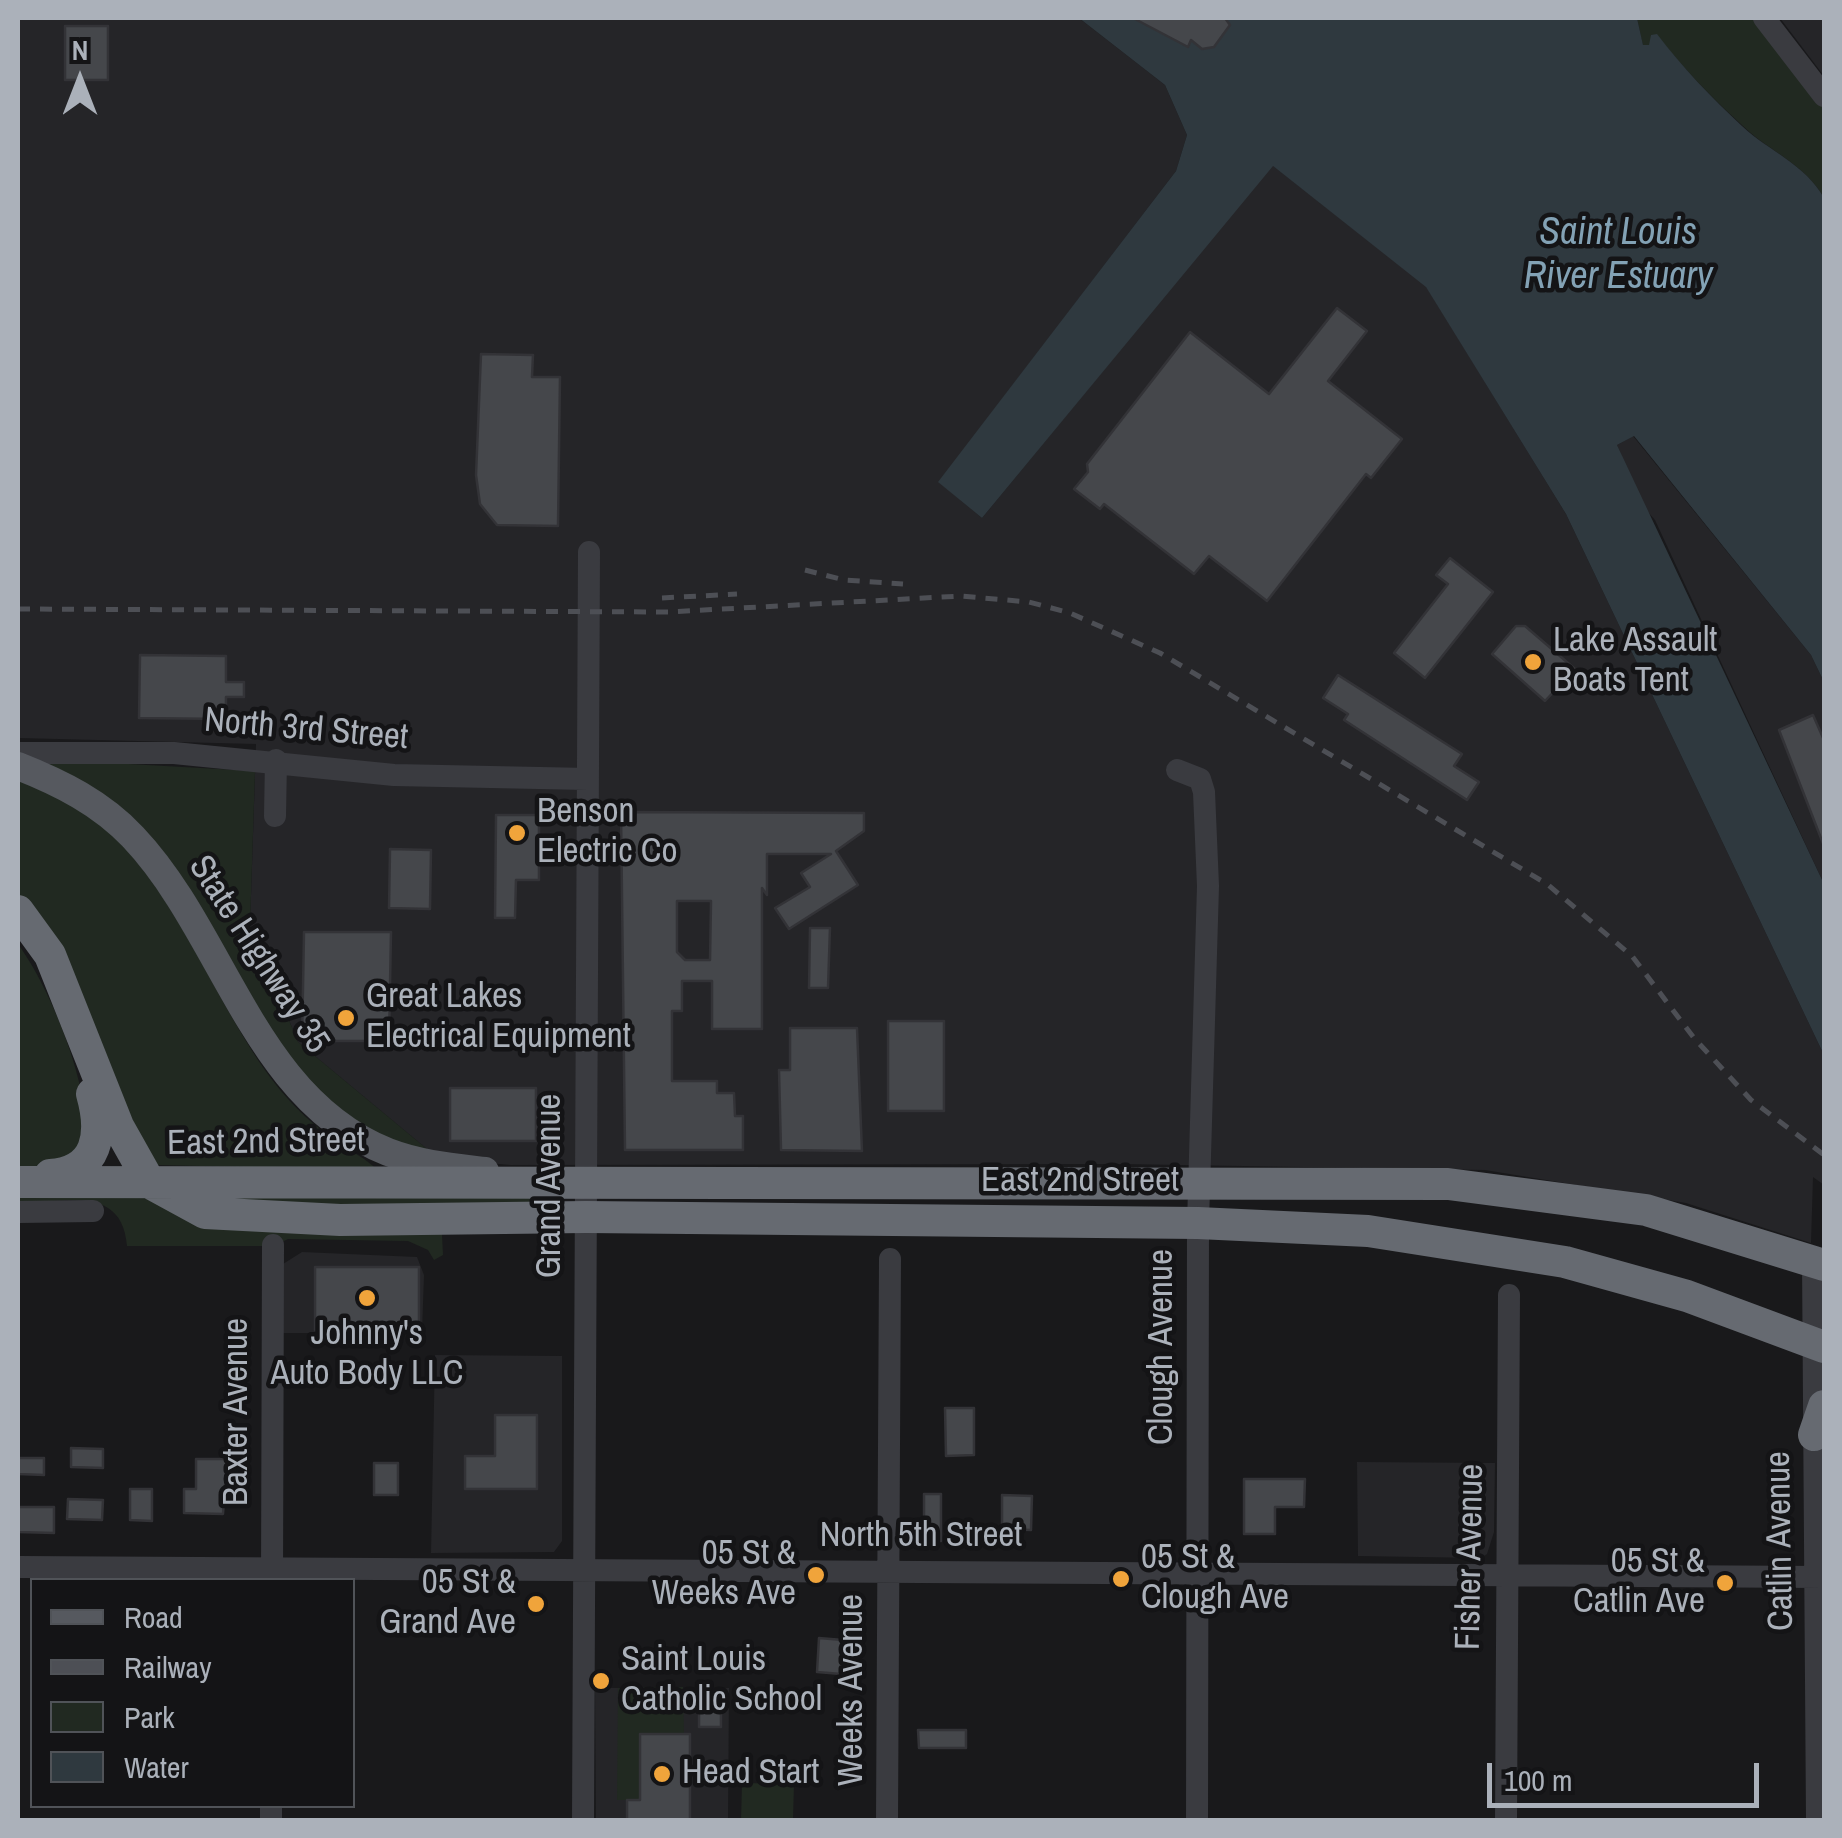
<!DOCTYPE html>
<html>
<head>
<meta charset="utf-8">
<style>
  body { margin:0 }
  #map { position:relative; width:1842px; height:1838px; overflow:hidden; background:#19191b; font-family:"Archivo Narrow",sans-serif }
  canvas { display:block }
  .frame { position:absolute; inset:0; border:20px solid #abb1ba; pointer-events:none }
  .legend { position:absolute; left:30px; top:1578px; width:325px; height:230px; box-sizing:border-box; background:#141416; border:2px solid #505358; margin:0; padding:12px 18px; list-style:none; font-size:30px; color:#abb1ba }
  .legend li { display:flex; align-items:center; gap:20px; height:50px }
  .legend b { width:50px; border:2px solid #505358 }
  .north { position:absolute; left:30px; top:30px; width:100px; height:100px; -webkit-text-stroke:8px #141416; paint-order:stroke; rotate:0deg; font-size:28px; font-weight:700; line-height:40px; text-align:center; color:#abb1ba }
  .north::after { content:''; display:block; margin:auto; width:35px; height:45px; background:#abb1ba; clip-path:polygon(50% 0,100% 100%,50% 72%,0 100%) }
  .scale { position:absolute; left:1487px; top:1763px; width:272px; height:45px; box-sizing:border-box; border:5px solid #abb1ba; border-top:0; padding-left:12px; font-size:30px; line-height:35px; white-space:nowrap; color:#abb1ba; -webkit-text-stroke:8px #141416; paint-order:stroke }
</style>
</head>
<body>
<div id="map">
<canvas width="1842" height="1838"></canvas>
<div class="frame"></div>
<ul class="legend">
<li><b style="height:12px;background:#56595f"></b>Road</li>
<li><b style="height:12px;background:#4d4f55"></b>Railway</li>
<li><b style="height:28px;background:#212921"></b>Park</li>
<li><b style="height:28px;background:#2f393f"></b>Water</li>
</ul>
<div class="north">N</div>
<div class="scale">100 m</div>
</div>
<script>
const ctx = document.querySelector('canvas').getContext('2d');
ctx.lineJoin = 'round';
function fill(path, color) { ctx.fillStyle = color; ctx.fill(path, 'evenodd'); }
function stroke(path, color, width, dash) { ctx.strokeStyle = color; ctx.lineWidth = width; ctx.lineCap = dash ? 'butt' : 'round'; ctx.setLineDash(dash || []); ctx.stroke(path); }
function write(font, color, halo, rows, align = 'center') {
  ctx.font = font + ' "Archivo Narrow",sans-serif'; ctx.lineWidth = 9; ctx.setLineDash([]); ctx.textBaseline = 'middle'; ctx.strokeStyle = halo; ctx.fillStyle = color; for (const [text, x, y, turn = 0] of rows) {
    ctx.save(); ctx.translate(x, y); ctx.rotate((+turn || 0) * Math.PI / 180); ctx.textAlign = isNaN(turn) ? turn : align; if (halo) ctx.strokeText(text, 0, 0); ctx.fillText(text, 0, 0); ctx.restore();
  }
}
fill(new Path2D(`
  M18 18H1079L1165 85 1187 135 1176 171 939 482 982 518 1272 165 1426 286 1566 514 1824 1055V1185L1813 1177 1811 1243 1686 1203 1485 1170 1121 1164 511 1165 439 1159 298 1042 250 926 256 744 18 738Z
  M1780 18H1824V76Z
  M1633 436 1811 655 1824 682V884L1655 520 1642 505 1617 445Z
  M302 1252 417 1257 424 1275 422 1333H283V1264Z
  M435 1355 562 1356V1541L554 1552 431 1553Z
  M1357 1462 1495 1463 1494 1532 1487 1554 1481 1558 1358 1556Z
  M595 1688H729L728 1820H596Z`), '#252528');
fill(new Path2D(`
  M1637 18H1755L1824 109V198C1805 164 1770 152 1743 126 1712 98 1682 67 1657 35L1649 46H1643Z
  M39 759 255 771 250 926 298 1042 439 1159 391 1144 334 1110 282 1052 212 934Z
  M18 780C158 820 195 977 273 1081 292 1106 314 1126 340 1144 352 1152 367 1159 377 1170L156 1165 150 1158 42 921 18 893Z
  M18 944C52 991 91 1088 86 1145L52 1167H18Z
  M18 1187H145L442 1234 443 1255 434 1260 428 1250 408 1241 288 1239 274 1246H127C122 1184 65 1203 18 1203Z
  M189 1189 557 1196 551 1202 249 1208Z
  M683 1687 684 1734 640 1735V1800H617L618 1688Z
  M742 1783 794 1784 793 1820H741Z`), '#212921');
fill(new Path2D(`
  M1079 18H1637L1643 45H1649L1651 35 1657 34C1682 67 1712 98 1742 126 1770 152 1805 164 1824 198V682L1811 655 1634 436 1617 445 1824 884V1055L1566 514 1426 287 1273 166 982 518 938 482 1176 171 1187 135 1165 85Z`), '#2f393f');
const building = new Path2D(`
  M1133 18H1225L1230 25 1214 47 1202 49 1191 40 1188 47Z
  M65 26H108V80H65Z
  M1337 308 1367 331 1328 381 1402 439 1371 478 1366 474 1267 601 1209 556 1194 574 1104 504 1100 509 1074 489 1088 472 1087 464 1190 332 1269 394Z
  M481 354 533 355 532 377H560L558 526 497 525 480 504 476 475Z
  M1450 558 1493 592 1425 678 1394 653 1448 584 1436 575Z
  M1516 626H1525L1575 669 1545 701 1492 654Z
  M140 655 226 656V682H244V697H226V719L139 718Z
  M1338 675 1462 754 1454 766 1479 782 1467 800 1344 720 1348 714 1323 698Z
  M1813 715 1824 740V846L1779 730Z
  M621 812 864 813V831L836 851 858 885 789 929 775 908 810 887 801 873 831 854H767V895L762 888V1029H712V981H682V1011H672V1081H717V1093H734L735 1116H743V1150H625ZM677 901H711L710 960H685L677 952Z
  M496 815H539V880H516L515 918H495Z
  M390 849 431 850 430 909 389 908Z
  M810 928H830L828 988H809Z
  M304 932H391L389 1041H302Z
  M888 1021H944V1111H888Z
  M790 1028H857L862 1151 781 1150 779 1070H790Z
  M450 1088H536V1141H450Z
  M315 1267H419V1330H315Z
  M945 1408H974V1455L946 1456Z
  M495 1415H537V1489H465V1456H495Z
  M71 1448 103 1449V1468L71 1467Z
  M18 1458H44V1475L18 1474Z
  M196 1459H227L223 1514 184 1513V1489H196Z
  M374 1463H398V1495H374Z
  M1244 1479H1305L1304 1507H1275V1534H1244Z
  M130 1489H152V1521L130 1520Z
  M924 1494H941V1541H924Z
  M1002 1495 1032 1496 1031 1530 1002 1529Z
  M68 1499 103 1500 102 1520 67 1519Z
  M18 1507H54V1533L18 1532Z
  M819 1638 843 1640 841 1674 817 1672Z
  M721 1702V1727H699V1703Z
  M918 1730H966V1748H919Z
  M640 1734H690V1820H627V1800H640Z`);
fill(building, '#45474b');
stroke(building, '#333337', 2.5);
stroke(new Path2D(`
  M1764 18 1824 96
  M18 753H174L394 775 588 779
  M1177 770 1200 779 1204 792 1208 886 1198 1223 1197 1820
  M275 816 276 760
  M18 1212 93 1211
  M1813 1261 1817 1820
  M18 1567 1824 1577
  M272 1580 273 1245
  M271 1820V1806
  M583 1820 589 552
  M887 1820 890 1259
  M1506 1820 1509 1295`), '#3a3b40', 22);
stroke(new Path2D(`
  M18 766C61 783 101 803 133 837 225 934 253 1098 388 1152 419 1164 452 1167 485 1171`), '#56595f', 28);
stroke(new Path2D(`
  M18 911 50 955 118 1126 150 1183 205 1213 340 1220 586 1217 1198 1223 1368 1231 1565 1262 1687 1296 1824 1347
  M50 1175C99 1172 103 1133 92 1094
  M18 1182 1448 1184 1646 1210 1824 1265
  M1814 1435 1824 1406`), '#666a71', 32);
stroke(new Path2D(`
  M805 570 844 580 903 584
  M662 598 737 594
  M18 609 668 612 961 596 1029 602 1070 613 1160 653 1547 884 1632 956 1694 1038 1751 1100 1824 1155`), '#4d4f55', 5, [12, 10]);
for (const [x, y, r, color] of [
  [1533,662,10,"#f0a43b"],
  [517,833,10,"#f0a43b"],
  [346,1018,10,"#f0a43b"],
  [367,1298,10,"#f0a43b"],
  [816,1575,10,"#f0a43b"],
  [1121,1579,10,"#f0a43b"],
  [1725,1583,10,"#f0a43b"],
  [536,1604,10,"#f0a43b"],
  [601,1681,10,"#f0a43b"],
  [662,1774,10,"#f0a43b"]
]) { const dot = new Path2D(); dot.arc(x, y, r, 0, 2 * Math.PI); ctx.fillStyle = color; ctx.fill(dot); stroke(dot, '#141416', 4); }
write('35px', '#abb1ba', '#141416', [
  ["Lake Assault",1553,642],
  ["Boats Tent",1553,682],
  ["Benson",537,813],
  ["Electric Co",537,853],
  ["Great Lakes",366,998],
  ["Electrical Equipment",366,1038],
  ["Johnny's",367,1335,"center"],
  ["Auto Body LLC",367,1375,"center"],
  ["05 St &",796,1555,"right"],
  ["Weeks Ave",796,1595,"right"],
  ["05 St &",1141,1559],
  ["Clough Ave",1141,1599],
  ["05 St &",1705,1563,"right"],
  ["Catlin Ave",1705,1603,"right"],
  ["05 St &",516,1584,"right"],
  ["Grand Ave",516,1624,"right"],
  ["Saint Louis",621,1661],
  ["Catholic School",621,1701],
  ["Head Start",682,1774]
], 'left');
write('35px', '#abb1ba', '#141416', [
  ["North 3rd Street",306,730,5],
  ["State Highway 35",258,955,57],
  ["East 2nd Street",266,1143,-1],
  ["East 2nd Street",1080,1182],
  ["Grand Avenue",551,1186,-90],
  ["Clough Avenue",1163,1347,-90],
  ["Baxter Avenue",238,1412,-90],
  ["North 5th Street",921,1537],
  ["Catlin Avenue",1781,1541,-91],
  ["Fisher Avenue",1471,1557,-89],
  ["Weeks Avenue",853,1690,-90]
]);
write('italic 38px', '#83a2b5', '#141416', [
  ["Saint Louis",1618,234],
  ["River Estuary",1618,278]
]);
</script>
</body>
</html>
